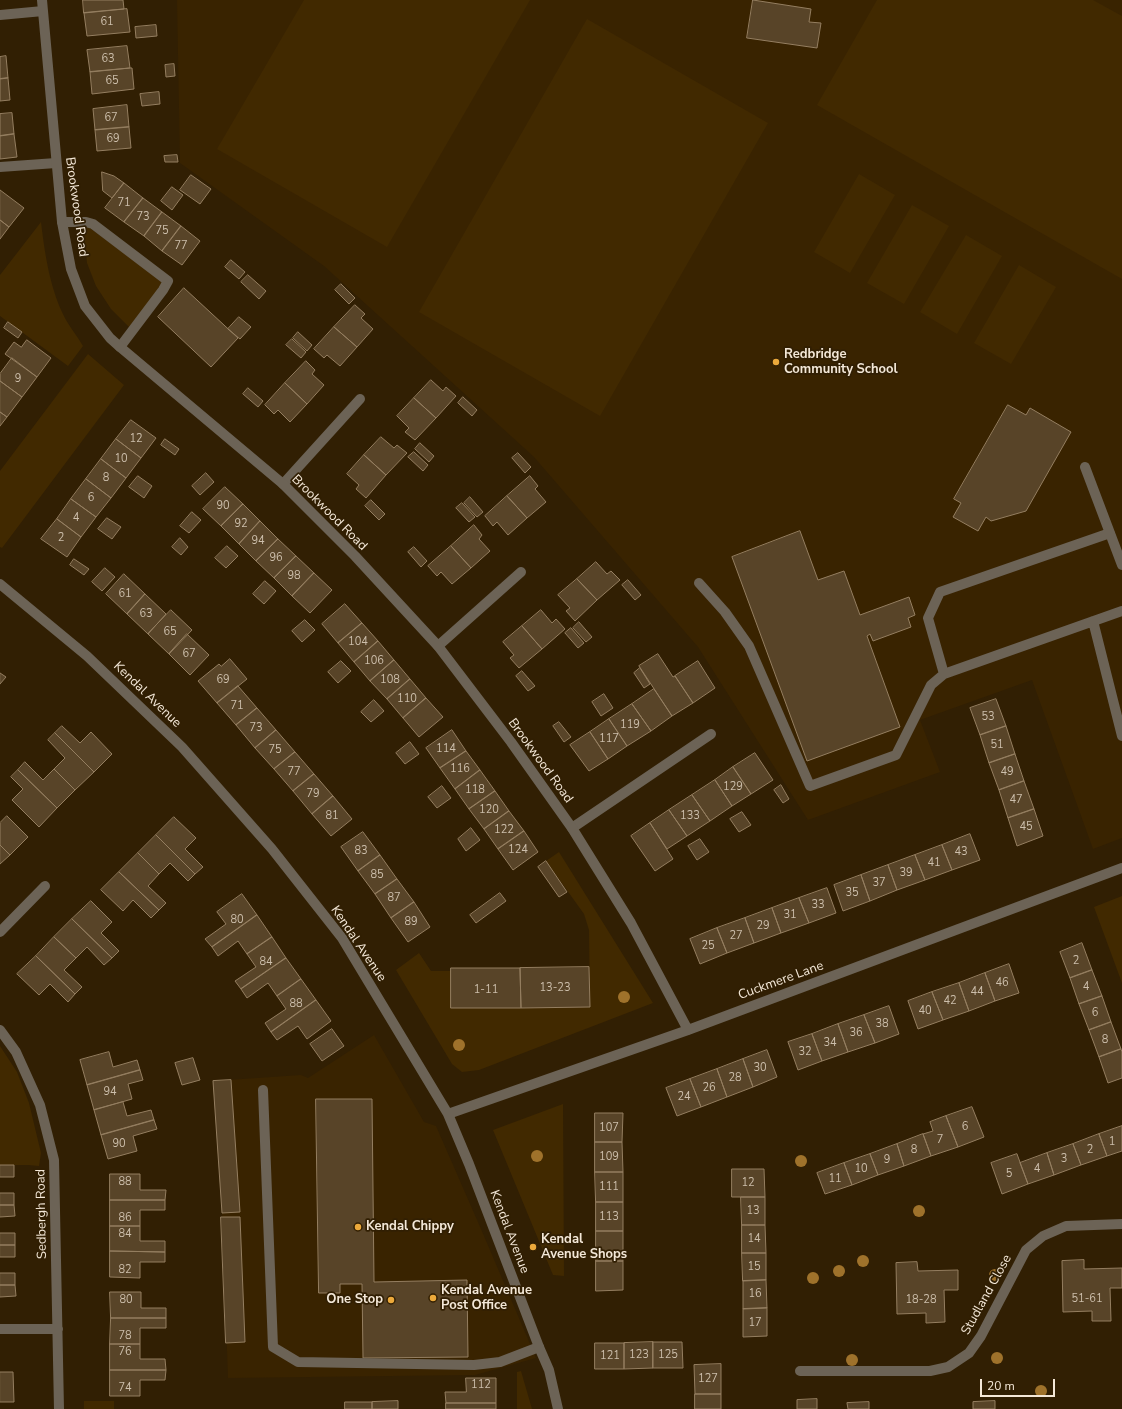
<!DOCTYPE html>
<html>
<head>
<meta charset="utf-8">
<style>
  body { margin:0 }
  #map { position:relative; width:1122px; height:1409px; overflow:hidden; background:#311f03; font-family:"Nunito Sans",sans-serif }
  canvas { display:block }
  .scale { position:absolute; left:980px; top:1379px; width:75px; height:18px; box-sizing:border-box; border:2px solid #f4e8d8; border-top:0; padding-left:5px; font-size:12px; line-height:14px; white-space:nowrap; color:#f4e8d8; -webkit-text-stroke:3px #311f03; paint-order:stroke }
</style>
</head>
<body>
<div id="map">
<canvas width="1122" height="1409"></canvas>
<div class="scale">20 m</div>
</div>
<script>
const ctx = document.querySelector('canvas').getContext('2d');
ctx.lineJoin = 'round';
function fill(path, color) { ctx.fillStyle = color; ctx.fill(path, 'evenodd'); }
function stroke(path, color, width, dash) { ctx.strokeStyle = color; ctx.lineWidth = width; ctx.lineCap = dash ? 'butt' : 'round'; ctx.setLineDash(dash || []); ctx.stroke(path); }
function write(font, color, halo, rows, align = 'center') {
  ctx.font = font + ' "Nunito Sans",sans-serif'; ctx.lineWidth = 3.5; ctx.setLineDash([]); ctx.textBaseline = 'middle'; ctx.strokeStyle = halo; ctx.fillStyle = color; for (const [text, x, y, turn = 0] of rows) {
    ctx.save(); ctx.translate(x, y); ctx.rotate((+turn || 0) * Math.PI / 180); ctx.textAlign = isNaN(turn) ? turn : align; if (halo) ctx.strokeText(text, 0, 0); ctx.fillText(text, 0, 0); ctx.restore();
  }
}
fill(new Path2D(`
  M177 0H1122V838L1093 849 1032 680 920 720 940 772 808 820 698 647 534 457 324 266 180 163Z
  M374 1035 424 1122 436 1126 481 1229 536 1358 475 1375 228 1378 222 1213 213 1081 301 1075 308 1078Z`), '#392300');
fill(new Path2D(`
  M304 0H530L387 247 217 149Z
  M877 0H1093L1122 16V279L817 105Z
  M587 19 768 123 600 416 419 312Z
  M859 174 895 195 850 273 814 252Z
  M912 205 949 226 904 304 867 283Z
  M41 222C45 255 50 290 66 320 71 329 78 337 83 346L68 366 0 316V275Z
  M83 223 165 283 129 327 111 309 96 286 87 263Z
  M966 235 1002 256 957 334 920 312Z
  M1019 265 1056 287 1011 364 974 343Z
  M88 354 124 385 2 548 0 547V471Z
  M559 852 653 1003 479 1070 462 1072 452 1064 396 970 419 953 431 971H451V1008L590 1007 589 930 584 914 546 861Z
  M1122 896V983L1094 907Z
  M0 1046 17 1072 29 1103 41 1153 39 1166 28 1165H0Z
  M563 1104 564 1276 553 1275 493 1130Z
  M521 1371 532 1409H517V1372Z
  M84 1401H114V1409H84Z`), '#412900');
const building = new Path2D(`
  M83 0H123L124 9 84 13Z
  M753 0 811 9 809 22 821 23 817 48 747 38Z
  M127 9 130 32 87 36 84 13Z
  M156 25 157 36 136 38 135 27Z
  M127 46 130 68 90 72 87 50Z
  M6 56 8 78 0 79V57Z
  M174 64 175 76 166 77 165 65Z
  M130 68H132L134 89 92 94 90 72Z
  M8 78 10 100 0 101V79Z
  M159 92 160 104 142 106 140 94Z
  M127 105 129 127 95 130 93 109Z
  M12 113 14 134 0 136V114Z
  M129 127 131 148 97 151 95 130Z
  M14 134 17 157 0 159V136Z
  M177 155 178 162H165L164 156Z
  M102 172 114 176 124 183 112 198 103 191Z
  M191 175 211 189 200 204 180 190Z
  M124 183 143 198 124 222 105 208Z
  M172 187 183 195 172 210 161 201Z
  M0 190 24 208 9 227 0 220Z
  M143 198 162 212 144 236 124 222Z
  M162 212 181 226 162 251 144 236Z
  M0 220 9 227 0 239Z
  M181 226 200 241 182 265 162 251Z
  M231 260 245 272 239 279 225 267Z
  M248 275 266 291 259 299 241 282Z
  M341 284 355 298 349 304 335 290Z
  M184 288 238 338 211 367 158 317Z
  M355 305 365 314 361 318 373 329 357 347 334 327Z
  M239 317 251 327 240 339 228 329Z
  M8 322 22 332 18 338 4 328Z
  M334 327 357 347 340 366 327 355 324 358 314 349Z
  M298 332 312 345 307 351 293 338Z
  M292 339 306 352 301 358 286 345Z
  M27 340 51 358 37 377 5 354 14 342 21 347Z
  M12 358 37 377 22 397 0 381V374Z
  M306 361 315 370 312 374 324 385 307 404 285 383Z
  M431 380 443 391 446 387 456 396 436 418 414 398Z
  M0 381 22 397 7 417 0 412Z
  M285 383 307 404 290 422 278 410 274 414 265 405Z
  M248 388 263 401 258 407 243 394Z
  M463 397 477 410 472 416 458 403Z
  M414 398 436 418 415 440 405 432 409 428 397 416Z
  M1008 405 1026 415 1030 408 1071 432 1026 511 991 521 986 517 978 531 953 517 961 503 954 499Z
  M0 412 7 417 0 426Z
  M131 420 156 438 141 458 116 439Z
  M381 437 394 448 397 445 407 453 386 475 364 455Z
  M116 439 141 458 126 478 101 459Z
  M165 439 179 449 175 455 161 445Z
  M420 443 434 456 429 462 415 449Z
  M414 452 428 465 423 471 408 457Z
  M518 453 531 467 525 473 512 458Z
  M364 455 386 475 366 498 356 489 359 485 347 474Z
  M101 459 126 478 111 498 86 479Z
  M206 473 214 482 200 495 192 486Z
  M138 476 152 486 144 498 129 487Z
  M530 476 538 486 535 489 546 502 527 518 507 496Z
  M86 479 111 498 96 517 71 499Z
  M225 487 243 504 221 526 203 509Z
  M507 496 527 518 508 535 497 522 493 526 485 516Z
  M470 497 483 512 477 517 464 503Z
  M71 499 96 517 81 537 57 519Z
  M371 500 385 514 379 520 365 506Z
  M462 503 475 517 469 522 456 508Z
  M243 504 260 521 239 544 221 526Z
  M192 512 201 520 189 533 180 526Z
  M107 518 121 527 112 539 98 529Z
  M57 519 81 537 67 557 41 539Z
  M260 521 278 539 256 561 239 544Z
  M474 525 482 535 479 539 490 551 471 568 451 546Z
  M800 531 818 580 844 571 860 615 909 597 915 615 908 618 911 627 873 641 870 634 867 636 900 727 807 761 732 557Z
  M180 538 188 547 181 555 172 547Z
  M278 539 296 556 274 578 256 561Z
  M227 546 238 556 226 568 215 558Z
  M451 546 471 568 452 584 441 572 437 576 428 566Z
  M414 547 427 561 421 567 408 552Z
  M296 556 314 573 292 596 274 578Z
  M74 559 89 569 84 575 70 565Z
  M596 562 607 574 611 571 620 580 597 600 577 579Z
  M105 568 115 577 102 591 92 582Z
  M314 573 332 590 310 613 292 596Z
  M124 574 145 594 127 614 106 594Z
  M577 579 597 600 575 621 566 611 570 608 558 595Z
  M628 580 641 595 635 600 622 585Z
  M265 581 276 591 264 604 253 594Z
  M145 594 166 614 148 634 127 614Z
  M345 604 362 623 338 643 322 624Z
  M171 610 192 630 169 654 148 634Z
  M541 610 552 623 556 619 565 629 542 649 522 626Z
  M305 620 315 630 302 642 292 631Z
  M579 622 592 637 586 642 573 628Z
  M362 623 378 641 354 662 338 643Z
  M522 626 542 649 519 668 510 658 514 655 503 642Z
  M571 628 584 643 578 648 565 633Z
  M187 634 209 655 190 675 169 654Z
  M378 641 394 660 370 681 354 662Z
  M658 654 673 677 675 676 693 703 672 716 639 666Z
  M230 659 247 679 217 703 198 681 219 664 221 666Z
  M394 660 410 679 387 699 370 681Z
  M341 661 351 671 338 683 328 672Z
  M698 661 715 688 693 703 675 676Z
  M640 668 650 684 644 688 634 673Z
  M522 671 535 686 528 691 516 676Z
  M0 673 6 677 0 684Z
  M410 679 426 698 403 718 387 699Z
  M238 686 257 708 236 725 217 703Z
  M654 689 672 716 651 731 632 704Z
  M604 694 613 708 601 716 592 702Z
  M426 698 443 717 419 737 403 718Z
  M996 699 1006 726 980 735 970 708Z
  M374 700 384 711 371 722 361 712Z
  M632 704 651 731 627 746 609 719Z
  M257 708 276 730 255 748 236 725Z
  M609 719 627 746 608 759 590 732Z
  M559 722 571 737 564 742 553 726Z
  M62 726 80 743 91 732 112 754 94 772 55 733Z
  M1006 726 1015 754 989 763 980 735Z
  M276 730 295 752 274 769 255 748Z
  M452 730 466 751 440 768 426 748Z
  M590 732 608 759 589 771 570 745Z
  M55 733 94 772 75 790 54 769 65 758 48 740Z
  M410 742 419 754 405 764 396 753Z
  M466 751 480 770 455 789 440 768Z
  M295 752 314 774 293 791 274 769Z
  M755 753 773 780 751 794 733 767Z
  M1015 754 1024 781 999 790 989 763Z
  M25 762 43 780 54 769 75 790 57 808 18 770Z
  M733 767 751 794 732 806 715 780Z
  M18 770 57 808 39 827 12 800 23 789 11 777Z
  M480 770 495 791 469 809 455 789Z
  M314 774 333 796 312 814 293 791Z
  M715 780 732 806 710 821 692 795Z
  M1024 781 1034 809 1008 818 999 790Z
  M781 785 789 799 783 803 774 790Z
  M442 786 451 798 437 808 428 797Z
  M495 791 509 811 484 829 469 809Z
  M692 795 710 821 687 836 669 810Z
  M333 796 352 819 331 836 312 814Z
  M1034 809 1043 836 1017 846 1008 818Z
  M669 810 687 836 667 849 650 823Z
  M509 811 524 831 498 849 484 829Z
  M742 812 751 825 739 832 730 819Z
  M7 816 28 837 10 855 0 845V823Z
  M174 817 196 838 185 849 203 867 195 874 156 835Z
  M650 823 673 859 655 871 631 836Z
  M471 828 480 840 466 851 458 839Z
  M524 831 538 852 513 870 498 849Z
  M363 832 380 855 358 871 341 847Z
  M970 834 980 860 952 870 942 845Z
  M156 835 195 874 188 881 170 863 159 874 138 853Z
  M700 839 709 852 697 860 688 846Z
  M0 845 10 855 0 864Z
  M942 845 952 870 925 880 915 855Z
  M138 853 159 874 148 886 166 903 159 910 119 872Z
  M380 855 397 879 375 894 358 871Z
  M915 855 925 880 897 890 888 865Z
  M546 861 567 892 559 897 538 867Z
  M888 865 897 890 870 901 861 875Z
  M119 872 159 910 151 918 133 900 123 911 101 890Z
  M861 875 870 901 843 911 834 885Z
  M397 879 414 902 391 918 375 894Z
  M827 888 836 913 809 923 799 898Z
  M500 893 506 901 476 923 470 915Z
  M242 894 257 915 212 947 205 939 226 924 217 912Z
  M799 898 809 923 781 933 772 908Z
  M91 901 112 922 101 933 119 951 112 958 72 919Z
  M414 902 430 927 408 942 391 918Z
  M772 908 781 933 754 943 745 918Z
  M257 915 272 937 247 954 238 941 218 956 212 947Z
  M745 918 754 943 727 953 717 928Z
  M72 919 112 958 104 965 87 947 76 958 54 937Z
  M717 928 727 953 700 964 690 939Z
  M54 937 76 958 64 970 82 987 75 994 36 956Z
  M272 937 286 958 241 989 235 981 256 967 247 954Z
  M1082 943 1092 970 1070 978 1060 952Z
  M36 956 75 994 68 1002 50 984 39 995 17 974Z
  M286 958 301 979 277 996 268 983 247 998 241 989Z
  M1009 964 1019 993 995 1001 985 973Z
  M589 967 590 1007 521 1008 520 968Z
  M451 968H520L521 1008H451Z
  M1092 970 1102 996 1079 1004 1070 978Z
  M985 973 995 1001 969 1011 959 983Z
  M301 979 316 1000 271 1032 265 1023 286 1009 277 996Z
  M959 983 969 1011 943 1020 932 992Z
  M932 992 943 1020 918 1029 908 1001Z
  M1102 996 1111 1022 1089 1030 1079 1004Z
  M316 1000 331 1021 307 1039 298 1026 277 1040 271 1032Z
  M889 1006 899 1034 875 1043 864 1015Z
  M864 1015 875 1043 848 1052 838 1024Z
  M1111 1022 1121 1049 1099 1057 1089 1030Z
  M838 1024 848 1052 822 1061 812 1034Z
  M332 1029 344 1046 322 1061 310 1044Z
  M812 1034 822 1061 798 1070 788 1042Z
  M1121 1049 1122 1052V1078L1108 1083 1099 1057Z
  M767 1050 777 1077 753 1087 743 1059Z
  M109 1052 113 1067 137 1060 140 1070 87 1085 80 1060Z
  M193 1058 200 1080 182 1085 175 1063Z
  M743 1059 753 1087 727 1097 717 1069Z
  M717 1069 727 1097 701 1107 690 1079Z
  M140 1070 143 1080 128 1084 132 1099 94 1110 87 1085Z
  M690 1079 701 1107 677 1116 666 1088Z
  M231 1080 240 1212 222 1213 213 1081Z
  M316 1099H372L374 1282 467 1280 468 1357 363 1358 362 1284H340V1293H319Z
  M123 1102 127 1116 151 1110 154 1120 101 1135 94 1110Z
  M972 1107 984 1137 958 1147 946 1116Z
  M595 1113H623L622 1142H595Z
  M946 1116 958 1147 931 1156 923 1134 933 1131 930 1122Z
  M154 1120 157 1129 133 1136 137 1151 108 1159 101 1135Z
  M1122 1126V1151L1107 1156 1099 1134Z
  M923 1134 931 1156 904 1166 897 1144Z
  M1099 1134 1107 1156 1081 1165 1073 1144Z
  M595 1142H622L623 1172H595Z
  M897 1144 904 1166 878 1175 870 1154Z
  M1073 1144 1081 1165 1054 1175 1047 1153Z
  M1047 1153 1054 1175 1028 1184 1020 1163Z
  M870 1154 878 1175 852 1185 844 1163Z
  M1017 1154 1028 1184 1002 1194 991 1163Z
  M844 1163 852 1185 825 1194 817 1173Z
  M0 1165H14V1177H0Z
  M732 1169H764L765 1197H732Z
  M595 1172H623V1202H596Z
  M110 1174H140V1190H166L165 1200H110Z
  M0 1193H14V1205H0Z
  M741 1197H765V1225H742Z
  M110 1200H165V1210H140V1226H110Z
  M596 1202H623V1231H596Z
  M0 1205H14L15 1216 0 1217Z
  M221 1217H240L245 1342 226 1343Z
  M742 1225H765L766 1253H742Z
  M110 1226H140V1241H165V1252L110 1251Z
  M596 1231H623V1261H596Z
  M0 1233H15V1245H0Z
  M0 1245H15V1257H0Z
  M110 1251 165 1252V1262H140V1278L110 1277Z
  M742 1253H766V1280L743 1281Z
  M1084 1260V1269L1122 1268V1288H1110L1111 1321H1092V1311L1063 1312 1062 1261Z
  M596 1261H623V1290L596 1291Z
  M917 1262 918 1271 958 1270V1290H944L945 1322 926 1323V1313L897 1314 896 1263Z
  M0 1273H15V1285H0Z
  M766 1280 767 1308 743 1309V1281Z
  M0 1285H15L16 1296 0 1297Z
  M110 1292H141V1308H166V1318H111Z
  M767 1308V1336L743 1337V1309Z
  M111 1318H166V1328H140V1344H110Z
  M653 1342H682L683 1368H653Z
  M653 1342V1368L624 1369V1343Z
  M595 1343H624V1369H595Z
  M110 1344H140V1359H165L166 1370H110Z
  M721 1364V1394H695L694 1365Z
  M110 1370H166L165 1380H140V1396H110Z
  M0 1372H13L14 1402H0Z
  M466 1378H496V1403H446L445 1392H466Z
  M695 1394H721V1409H695Z
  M817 1399V1409H797V1400Z
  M398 1401V1409H372V1402Z
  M995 1401V1409H973V1402Z
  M345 1402H372V1409H345Z
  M869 1402V1409H848L847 1403Z
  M446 1403H496V1409H446Z`);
fill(building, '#584428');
stroke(building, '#947e60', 1);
stroke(new Path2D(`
  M0 167 56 163
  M62 222H86L93 224 168 281 163 290 120 347
  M1085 467 1122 565
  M283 484 360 399
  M699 583 725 612 749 646 810 786 896 755 931 685 944 674 1122 611
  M1093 621 1122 736
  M438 646 521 572
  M944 674 928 618 940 592 1110 533
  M572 828 711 734
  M263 1090 273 1347 298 1362 474 1365 500 1362 539 1347`), '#6c6356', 10);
stroke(new Path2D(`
  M42 0 62 222 71 269 85 306 110 338 120 347 283 484 355 556 438 646 511 742 572 828 631 923 688 1030
  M0 15 43 11
  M0 584 87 656 182 747 272 849 342 938 448 1114 469 1164 539 1347 549 1370 558 1409
  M0 932 45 886
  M0 1030 16 1052 40 1105 54 1160 59 1409
  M448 1114 688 1030 1122 868
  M0 1329H58
  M800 1371H930L948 1367 969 1353 981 1336 1026 1250 1043 1236 1066 1226 1122 1224`), '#6c6356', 10);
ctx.fillStyle = '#9f722b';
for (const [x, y] of [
  [624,997],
  [459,1045],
  [537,1156],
  [801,1161],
  [919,1211],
  [863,1261],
  [839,1271],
  [995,1275],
  [813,1278],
  [997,1358],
  [852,1360],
  [1041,1391]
]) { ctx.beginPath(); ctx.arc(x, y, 6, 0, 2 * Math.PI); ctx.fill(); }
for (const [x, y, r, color] of [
  [776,362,4,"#eca93b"],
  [358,1227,4,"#eca93b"],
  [533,1247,4,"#eca93b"],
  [433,1298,4,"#eca93b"],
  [391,1300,4,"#eca93b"]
]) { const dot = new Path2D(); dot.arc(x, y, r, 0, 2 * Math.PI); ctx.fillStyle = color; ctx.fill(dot); stroke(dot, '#311f03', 1.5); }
write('11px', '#cdbfac', null, [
  ["61",107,22],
  ["63",108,59],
  ["65",112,81],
  ["67",111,118],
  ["69",113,139],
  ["71",124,203],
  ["73",143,217],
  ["75",162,231],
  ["77",181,246],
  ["9",18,379],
  ["12",136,439],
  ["10",121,459],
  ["8",106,478],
  ["6",91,498],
  ["90",223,506],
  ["4",76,518],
  ["92",241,524],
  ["2",61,538],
  ["94",258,541],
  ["96",276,558],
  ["98",294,576],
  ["61",125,594],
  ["63",146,614],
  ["65",170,632],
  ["104",358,642],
  ["67",189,654],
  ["106",374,661],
  ["69",223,680],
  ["108",390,680],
  ["110",407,699],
  ["71",237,706],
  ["53",988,717],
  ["119",630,725],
  ["73",256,728],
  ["117",609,739],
  ["51",997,745],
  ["114",446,749],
  ["75",275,750],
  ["116",460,769],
  ["77",294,772],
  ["49",1007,772],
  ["129",733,787],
  ["118",475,790],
  ["79",313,794],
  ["47",1016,800],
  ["120",489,810],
  ["81",332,816],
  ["133",690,816],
  ["45",1026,827],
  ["122",504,830],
  ["124",518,850],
  ["83",361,851],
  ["43",961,852],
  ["41",934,863],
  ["39",906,873],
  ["85",377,875],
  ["37",879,883],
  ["35",852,893],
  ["87",394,898],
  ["33",818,905],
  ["31",790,915],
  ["80",237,920],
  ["89",411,922],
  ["29",763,926],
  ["27",736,936],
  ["25",708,946],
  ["2",1076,961],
  ["84",266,962],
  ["46",1002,983],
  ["4",1086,987],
  ["13-23",555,988],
  ["1-11",486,990],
  ["44",977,992],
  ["42",950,1001],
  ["88",296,1004],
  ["40",925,1011],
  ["6",1095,1013],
  ["38",882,1024],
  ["36",856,1033],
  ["8",1105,1040],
  ["34",830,1043],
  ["32",805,1052],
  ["30",760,1068],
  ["28",735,1078],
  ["26",709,1088],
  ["94",110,1092],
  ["24",684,1097],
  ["6",965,1127],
  ["107",609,1128],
  ["7",940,1140],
  ["1",1112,1142],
  ["90",119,1144],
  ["8",914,1150],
  ["2",1090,1150],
  ["109",609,1157],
  ["3",1064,1159],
  ["9",887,1160],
  ["10",861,1169],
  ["4",1037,1169],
  ["5",1009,1174],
  ["11",835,1179],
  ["88",125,1182],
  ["12",748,1183],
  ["111",609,1187],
  ["13",753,1211],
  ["113",609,1217],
  ["86",125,1218],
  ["84",125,1234],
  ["14",754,1239],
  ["15",754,1267],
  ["82",125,1270],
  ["16",755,1294],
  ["51-61",1087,1299],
  ["80",126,1300],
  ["18-28",921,1300],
  ["17",755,1323],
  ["78",125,1336],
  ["76",125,1352],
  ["123",639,1355],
  ["125",668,1355],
  ["121",610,1356],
  ["127",708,1379],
  ["112",481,1385],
  ["74",125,1388]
]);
write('13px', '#f4e8d8', '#311f03', [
  ["Brookwood Road",76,207,82],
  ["Brookwood Road",329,513,45],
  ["Kendal Avenue",147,695,44],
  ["Brookwood Road",540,761,54],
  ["Kendal Avenue",358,944,56],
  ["Cuckmere Lane",781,981,-20],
  ["Sedbergh Road",42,1214,-91],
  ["Kendal Avenue",509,1232,69],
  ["Studland Close",987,1295,-61]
]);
write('bold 13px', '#f4e8d8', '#311f03', [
  ["Redbridge",784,355],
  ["Community School",784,370],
  ["Kendal Chippy",366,1227],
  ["Kendal",541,1240],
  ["Avenue Shops",541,1255],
  ["Kendal Avenue",441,1291],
  ["Post Office",441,1306],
  ["One Stop",383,1300,"right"]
], 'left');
</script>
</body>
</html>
